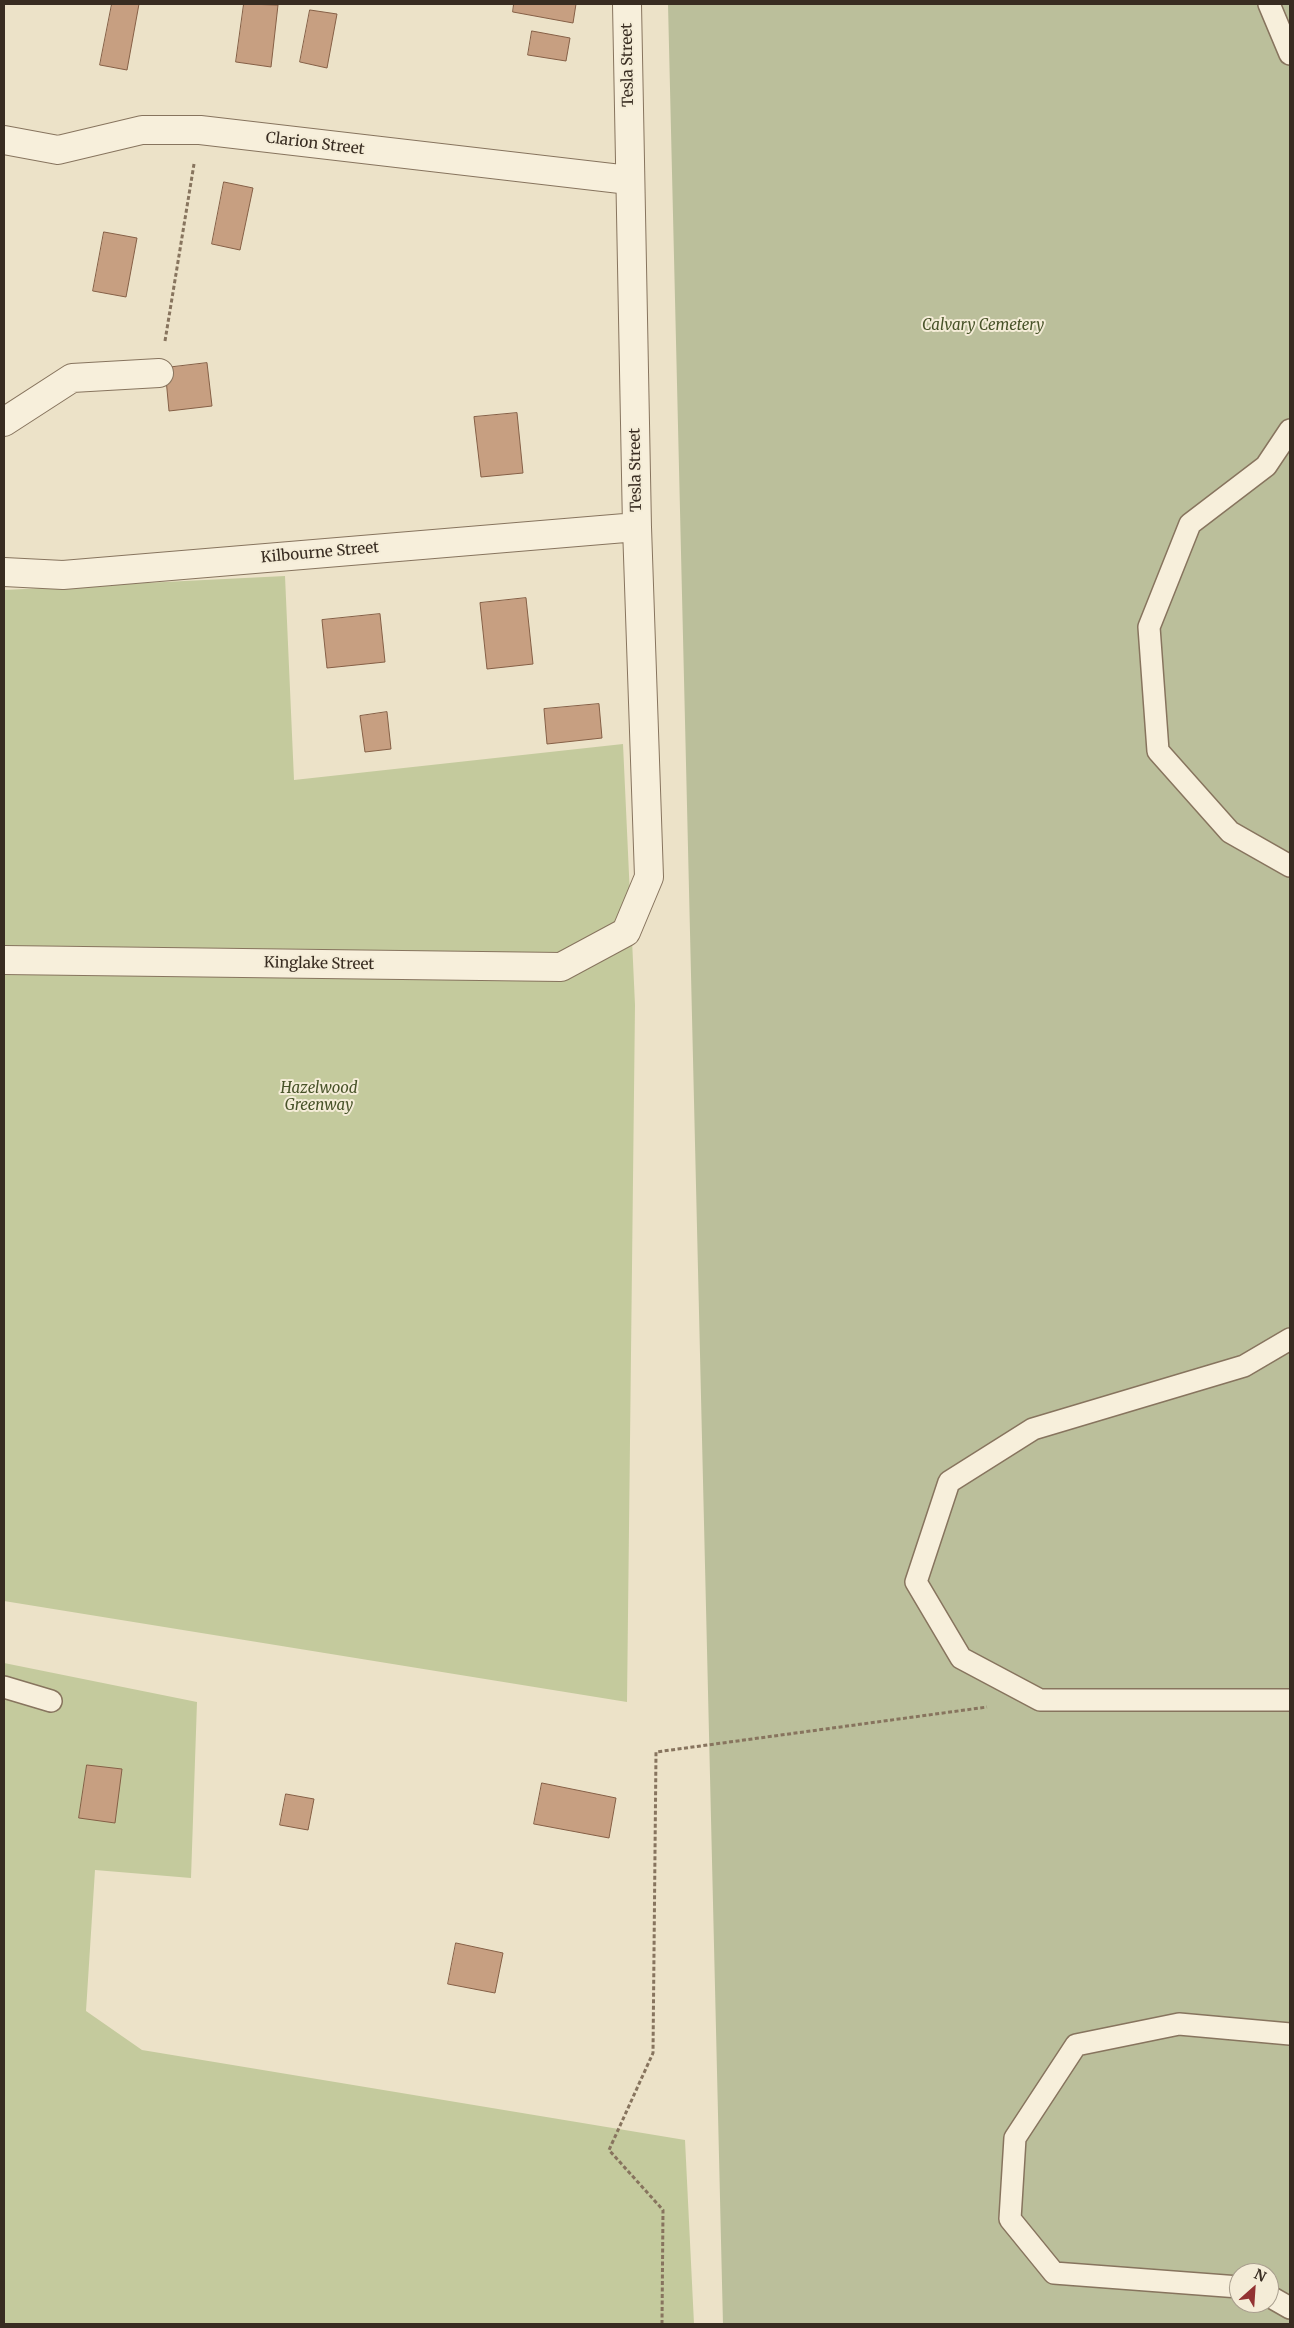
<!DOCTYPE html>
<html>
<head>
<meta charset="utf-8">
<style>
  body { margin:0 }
  #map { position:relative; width:1294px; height:2328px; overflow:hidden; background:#ece2c8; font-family:Merriweather,serif }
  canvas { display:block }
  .frame { position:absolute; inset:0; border:5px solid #382c21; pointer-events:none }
  .north { position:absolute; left:1229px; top:2263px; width:50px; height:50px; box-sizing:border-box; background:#f4ecd7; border:1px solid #a99f8e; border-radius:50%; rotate:26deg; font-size:14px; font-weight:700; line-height:20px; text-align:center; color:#382c21 }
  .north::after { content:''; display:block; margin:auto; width:18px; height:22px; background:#923232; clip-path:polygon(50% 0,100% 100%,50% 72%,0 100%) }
</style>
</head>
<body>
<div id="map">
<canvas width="1294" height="2328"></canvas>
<div class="frame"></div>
<div class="north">N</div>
</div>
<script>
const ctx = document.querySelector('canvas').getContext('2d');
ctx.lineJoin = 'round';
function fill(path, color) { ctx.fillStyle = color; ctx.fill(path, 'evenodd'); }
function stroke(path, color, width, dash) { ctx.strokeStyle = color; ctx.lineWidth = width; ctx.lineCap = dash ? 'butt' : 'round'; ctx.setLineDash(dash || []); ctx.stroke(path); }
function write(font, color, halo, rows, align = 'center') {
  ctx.font = font + ' Merriweather,serif'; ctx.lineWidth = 4; ctx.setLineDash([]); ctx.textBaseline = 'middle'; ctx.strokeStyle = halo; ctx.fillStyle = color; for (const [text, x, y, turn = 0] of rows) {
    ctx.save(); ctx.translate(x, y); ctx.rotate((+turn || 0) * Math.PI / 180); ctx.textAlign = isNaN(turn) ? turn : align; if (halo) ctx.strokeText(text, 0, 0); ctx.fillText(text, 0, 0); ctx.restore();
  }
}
fill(new Path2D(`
  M285 576 294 780 623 744 635 1005 627 1702 4 1601V590Z
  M4 1663 197 1702 191 1878 95 1870 86 2011 142 2050 685 2140 694 2324H4Z`), '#c4ca9d');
fill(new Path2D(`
  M668 4H1290V2324H723ZM1239 2273H1269V2303H1239Z`), '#bbbf9b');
const building = new Path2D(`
  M112 4H139L127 70 100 65Z
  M244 4 278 5 271 67 236 62Z
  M514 4H576L573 23 513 12Z
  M310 10 337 14 327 68 300 62Z
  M532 31 570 38 566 61 528 55Z
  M224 182 253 188 240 250 212 244Z
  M104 232 137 238 126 297 93 291Z
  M207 363 212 406 169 411 165 368Z
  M517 413 523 473 481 477 474 417Z
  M526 598 533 664 487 669 480 603Z
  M380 614 385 662 327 668 322 620Z
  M599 704 602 738 547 744 544 709Z
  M387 712 391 749 365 752 360 716Z
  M87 1765 122 1769 115 1823 79 1818Z
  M542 1783 616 1798 609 1838 534 1824Z
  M286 1794 314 1799 308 1830 280 1825Z
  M456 1943 503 1953 495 1993 448 1984Z`);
fill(building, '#c79f81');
stroke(building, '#855f46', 1);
const service = new Path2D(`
  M1269 4 1290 54
  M1290 430 1266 466 1190 524 1149 627 1158 751 1230 832 1290 866
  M1290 1339 1244 1366 1033 1429 949 1482 916 1582 961 1658 1040 1700H1290
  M4 1687 51 1701
  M1239 2287 1054 2273 1010 2219 1015 2138 1076 2045 1179 2024 1290 2034
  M1269 2296 1290 2308`);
const minor = new Path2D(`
  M4 140 58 150 142 130H200L629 180
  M4 422 72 378 159 373
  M4 572 63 575 637 527
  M4 960 561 967 626 932 649 877 637 527 627 4`);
stroke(service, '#87745e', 24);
stroke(minor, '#87745e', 30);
stroke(new Path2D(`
  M165 341 194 164
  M662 2324 663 2210 609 2150 653 2053 656 1752 987 1707`), '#87745e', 3, [4, 2.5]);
stroke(service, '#f7efdb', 21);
stroke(minor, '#f7efdb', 28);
write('15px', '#382c21', '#f4ecd7', [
  ["Tesla Street",628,65,-91],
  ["Clarion Street",315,144,7],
  ["Tesla Street",636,470,-91],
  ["Kilbourne Street",320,553,-5],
  ["Kinglake Street",319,964,1]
]);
write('italic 15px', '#485329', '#f4ecd7', [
  ["Calvary Cemetery",983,326],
  ["Hazelwood",319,1089],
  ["Greenway",319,1106]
]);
</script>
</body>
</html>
